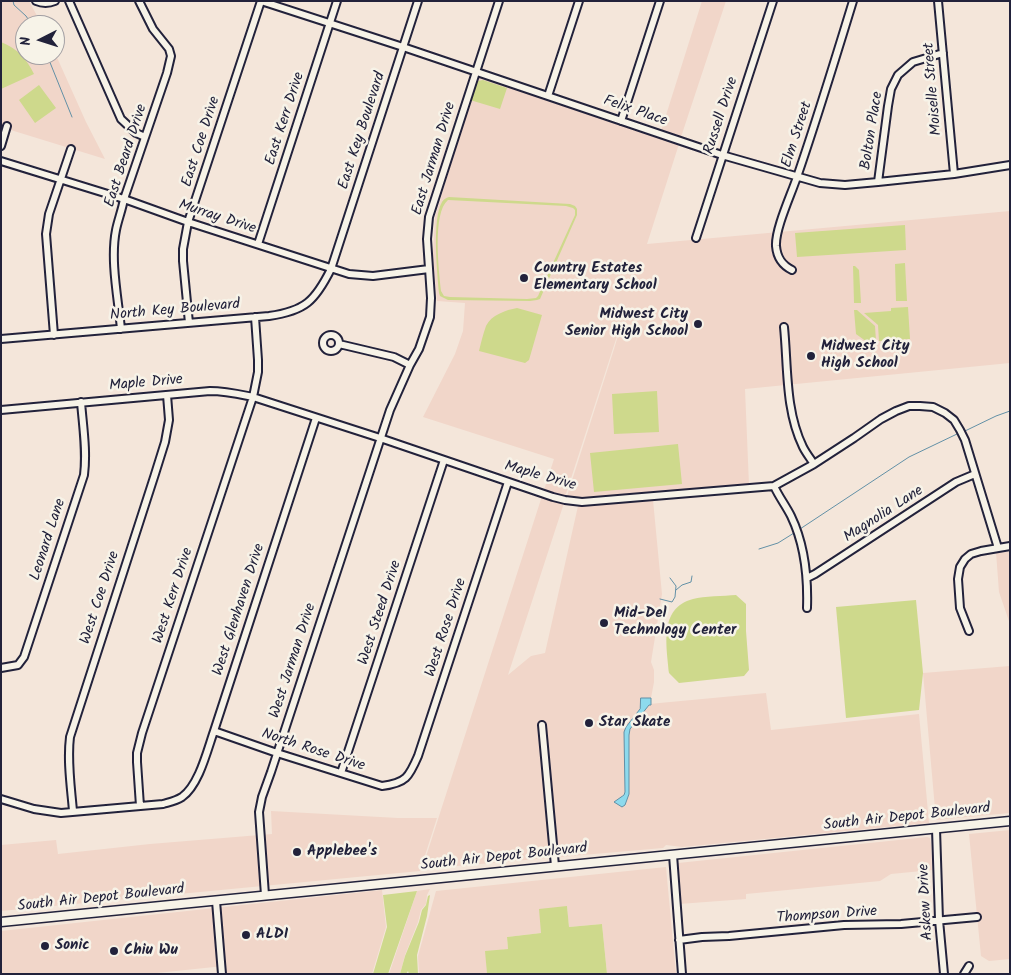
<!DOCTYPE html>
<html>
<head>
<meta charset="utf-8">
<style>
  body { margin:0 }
  #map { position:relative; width:1011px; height:975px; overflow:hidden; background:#f4e6da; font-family:Kalam,sans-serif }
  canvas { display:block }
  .frame { position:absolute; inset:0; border:2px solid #22223b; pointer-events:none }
  .north { position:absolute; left:15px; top:15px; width:50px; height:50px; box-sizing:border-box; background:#f7f3e8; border:1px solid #a29fa3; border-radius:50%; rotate:265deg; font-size:14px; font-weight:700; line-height:20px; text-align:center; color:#22223b }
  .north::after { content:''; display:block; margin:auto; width:18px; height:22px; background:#22223b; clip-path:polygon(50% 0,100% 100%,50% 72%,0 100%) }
</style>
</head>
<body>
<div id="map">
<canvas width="1011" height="975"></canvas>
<div class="frame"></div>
<div class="north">N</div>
</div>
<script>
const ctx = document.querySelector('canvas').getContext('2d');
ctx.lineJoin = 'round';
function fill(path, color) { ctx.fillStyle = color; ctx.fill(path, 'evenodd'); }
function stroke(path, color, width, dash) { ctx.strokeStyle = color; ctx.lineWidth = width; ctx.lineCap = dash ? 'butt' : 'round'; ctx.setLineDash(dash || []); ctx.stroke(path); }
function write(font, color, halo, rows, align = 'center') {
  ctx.font = font + ' Kalam,sans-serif'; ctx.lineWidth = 5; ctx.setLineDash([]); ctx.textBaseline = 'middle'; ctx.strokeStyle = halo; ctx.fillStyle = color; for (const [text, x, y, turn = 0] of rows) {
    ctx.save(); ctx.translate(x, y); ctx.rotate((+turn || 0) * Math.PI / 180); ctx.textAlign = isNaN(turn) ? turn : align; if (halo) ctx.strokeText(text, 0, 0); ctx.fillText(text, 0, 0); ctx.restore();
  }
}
fill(new Path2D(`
  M1 1H29L42 25H25V55H55V53L86 122 105 159 1 127Z
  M702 1H726L681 137 661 131Z
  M479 78H482L658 138 679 144 647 244 1010 211V363L745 389 749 485 646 494 577 498 567 496 614 349 629 299 565 497 544 490 554 459 423 417 455 354 463 331 465 303 437 301 433 255 435 217 449 171 476 80Z
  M542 496 564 503 508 675 531 656 545 653 578 506 653 500 662 594 651 662 654 670V682L651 698H641L640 709 625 729V792L622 796 625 805 629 794V734L630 729 649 704 766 693 771 730 919 714 929 823 682 847 666 845 663 848 422 869Z
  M1010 551V624L999 592 996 552Z
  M1010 666V813L936 820 923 673Z
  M271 811 398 818H437L420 871 1 911V845L56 840 58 854 150 844 272 834Z
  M1010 830V959L989 961 981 956 969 834Z
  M927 837 930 838 931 844 932 870 891 874 880 881 746 894V899L679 904 676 867 678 863Z
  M666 867 676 974H607L602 924 569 927 567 906 541 933 507 937 508 949 486 952 487 974H419L418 956 436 891Z
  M430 889 427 895 426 904 421 910 418 922 405 955 400 974H389L417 891Z
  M382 890 386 927 372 974H225L224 966 147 974H1V931Z`), '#f1d6c9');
fill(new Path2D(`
  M1 42C18 49 26 58 34 74L1 89Z
  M483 80 507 88 500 109 470 100 477 81Z
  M39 85 56 108 35 123 19 100Z
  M449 197 570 204 575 206 577 209V215L540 299 537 300 530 301 448 300 440 296 439 293C437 271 432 219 442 202 444 199 446 198 449 197ZM448 200 566 206 573 208 575 210V215L538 296 536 298 527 299 450 297 444 296 441 291C439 271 432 213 448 200Z
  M905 225 906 250 797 257 795 233Z
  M905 263 907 301H896L895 264Z
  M853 266H855L859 270 861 303H854Z
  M908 307 910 339 879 341 878 325 864 313 891 311V308Z
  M517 308 542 315 529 360 525 363 479 351C481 343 483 334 486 326 491 315 506 310 517 308Z
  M854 310H857L875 326 876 341 867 342 856 334Z
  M657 391 659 432 614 434 612 394Z
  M678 444 682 484 594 492 590 453Z
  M736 595 746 604V631L749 670 744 676 679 683 669 673C667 647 658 608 693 599 704 596 724 596 736 595Z
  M916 600 923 673 919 710 846 718 836 607Z
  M417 891 388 974H373L387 927 383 895Z
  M430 895 427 916 417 955 418 974H409L408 971 406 974H400L405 956 419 922 422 910 426 905 428 896Z
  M567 906 569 927 602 924 607 974H487L485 951 508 949 507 937 541 933 539 909Z`), '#ced98c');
const water = new Path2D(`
  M641 698H651V705H649L630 729 629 735V794L625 805 622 807 614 802 624 795 625 792 624 732 626 727 640 709Z`);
fill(water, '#8ddaed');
stroke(water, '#6290a6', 1);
stroke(new Path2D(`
  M13 1 14 5 26 16 32 25
  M47 55 72 117
  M965 431 996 416 1010 411
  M800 529 909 457 957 434
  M759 549 778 543 794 533
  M676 590 682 585 691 582 692 576
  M660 599 672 602 675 597 676 586 670 578`), '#6290a6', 1);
const minor = new Path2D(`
  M36 1C43 4 48 4 55 1
  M69 1 121 119 136 133 145 137
  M261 1 403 47 722 155 820 183 845 185 878 182 954 174 1010 165
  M938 1 954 174
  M548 96 579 1
  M621 121 660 1
  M1 146 7 126
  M1 161 124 199 188 222 349 274 373 276 429 269
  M878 182 888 106 891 89 898 75 913 62 943 53
  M696 238 773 1
  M258 244 337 1
  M792 270C782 265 777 258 776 246 775 229 791 195 797 177 817 119 835 60 853 1
  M189 323 183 261V249L188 222 261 1
  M784 327C788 367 785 410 803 447 806 453 810 458 814 464
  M121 329C118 298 110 260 116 230 118 220 122 210 124 199L167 73 171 56 169 49 153 29 139 1
  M54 335 46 234 49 214 71 149
  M323 343a8 8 0 1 1 16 0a8 8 0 1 1-16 0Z
  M1 339 269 316C305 311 315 301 331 269L418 1
  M339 344 394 357 410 365
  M1 410 210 391C225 391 238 394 253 397L380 438 553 497 565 500 582 502 774 486 814 464 854 438 881 419 896 411 909 406H920L933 407 945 413 954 420 960 430 965 440 998 548
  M774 486C779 497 786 506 791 516 804 543 808 578 807 608
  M807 578 815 574 956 482 975 474
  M969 631 960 608 958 579 960 567 965 559 971 554 981 551 1010 546
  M1 668 18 665 24 657 84 475C87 451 83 427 81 402
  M542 725 555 866
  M214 731 277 753 382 786C406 783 409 777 418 756L508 482
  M341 773 444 460
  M1 799 34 809 61 813 163 804C170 802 176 801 182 797 199 785 207 751 214 731L316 418
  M140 806 137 762V753L142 733 253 397 258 372V360L255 317
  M73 811C71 787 67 761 70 737L155 474 165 442 169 420 167 395
  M936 829 939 920 944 974
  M673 855 682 974
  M265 895 259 812 262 797 271 772 390 410 410 365 419 349 430 317 431 298 427 239 429 217 499 1
  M216 901 222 974
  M679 940 702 937 729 936 844 925 901 924 977 917
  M964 974 969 966`);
const major = new Path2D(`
  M1 922 1010 821`);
stroke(minor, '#22223b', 10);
stroke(major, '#22223b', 11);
stroke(minor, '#f7f3e8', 6);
stroke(major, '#f7f3e8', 8);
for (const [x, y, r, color] of [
  [524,278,5,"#22223b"],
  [698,324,5,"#22223b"],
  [811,356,5,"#22223b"],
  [604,623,5,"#22223b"],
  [589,723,5,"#22223b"],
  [297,852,5,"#22223b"],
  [246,935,5,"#22223b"],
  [45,946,5,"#22223b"],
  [114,951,5,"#22223b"]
]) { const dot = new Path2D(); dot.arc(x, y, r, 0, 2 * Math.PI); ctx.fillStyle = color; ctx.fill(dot); stroke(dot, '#f7f3e8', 2); }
write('15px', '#22223b', '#f7f3e8', [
  ["Moiselle Street",934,89,-95],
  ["Felix Place",635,112,19],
  ["Russell Drive",722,116,-72],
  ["East Kerr Drive",286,119,-72],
  ["East Key Boulevard",363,131,-72],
  ["Bolton Place",873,131,-81],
  ["Elm Street",798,135,-72],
  ["East Coe Drive",202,142,-72],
  ["East Beard Drive",127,156,-72],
  ["East Jarman Drive",435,159,-73],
  ["Murray Drive",217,218,18],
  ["North Key Boulevard",175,311,-5],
  ["Maple Drive",146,384,-5],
  ["Maple Drive",540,477,16],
  ["Magnolia Lane",884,515,-33],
  ["Leonard Lane",49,540,-72],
  ["West Kerr Drive",174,596,-72],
  ["West Coe Drive",101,598,-72],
  ["West Glenhaven Drive",240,610,-72],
  ["West Steed Drive",381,613,-72],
  ["West Rose Drive",447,628,-72],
  ["West Jarman Drive",294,661,-72],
  ["North Rose Drive",313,751,18],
  ["South Air Depot Boulevard",907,818,-6],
  ["South Air Depot Boulevard",504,858,-6],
  ["South Air Depot Boulevard",101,899,-6],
  ["Askew Drive",927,902,-93],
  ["Thompson Drive",827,916,-4]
]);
write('bold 15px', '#22223b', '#f7f3e8', [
  ["Country Estates",534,269],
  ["Elementary School",534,286],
  ["Midwest City",688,315,"right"],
  ["Senior High School",688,332,"right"],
  ["Midwest City",821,347],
  ["High School",821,364],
  ["Mid-Del",614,614],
  ["Technology Center",614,631],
  ["Star Skate",599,723],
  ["Applebee's",307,852],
  ["ALDI",256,935],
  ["Sonic",55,946],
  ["Chiu Wu",124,951]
], 'left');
</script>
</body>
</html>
